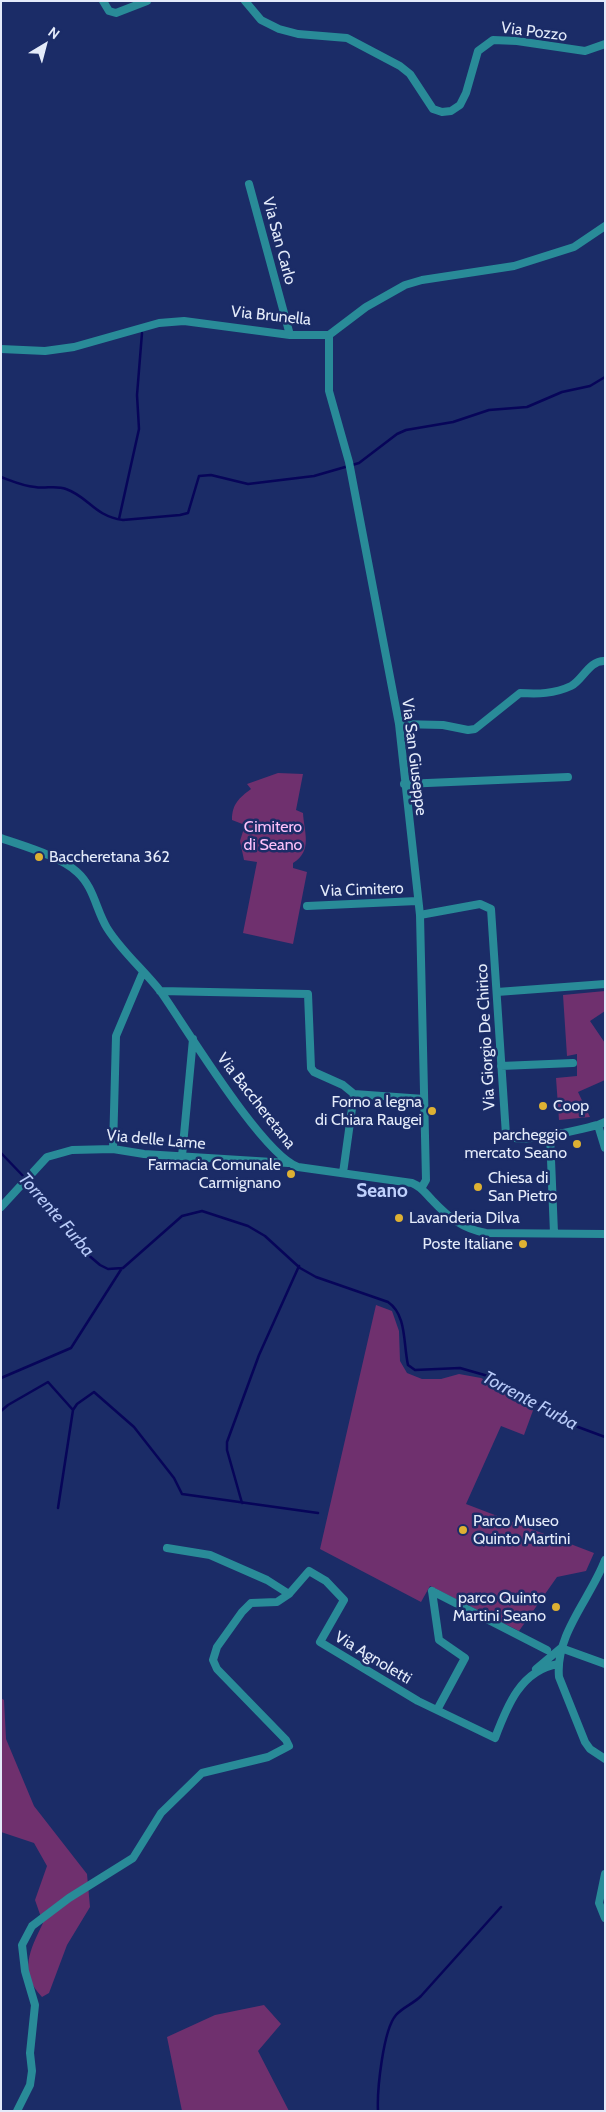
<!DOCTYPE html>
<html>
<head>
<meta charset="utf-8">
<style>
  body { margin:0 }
  #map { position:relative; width:606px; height:2112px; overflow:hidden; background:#1b2c67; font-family:Cabin,sans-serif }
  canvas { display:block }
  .frame { position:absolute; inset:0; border:2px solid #e4ebfa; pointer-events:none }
  .north { position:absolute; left:20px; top:20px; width:50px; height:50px; -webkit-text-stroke:4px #1b2c67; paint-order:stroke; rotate:37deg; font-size:14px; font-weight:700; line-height:20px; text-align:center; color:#e4ebfa }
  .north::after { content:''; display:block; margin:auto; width:18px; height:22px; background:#e4ebfa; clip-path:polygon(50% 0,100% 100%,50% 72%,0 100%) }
</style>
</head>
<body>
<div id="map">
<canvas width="606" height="2112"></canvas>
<div class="frame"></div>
<div class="north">N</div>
</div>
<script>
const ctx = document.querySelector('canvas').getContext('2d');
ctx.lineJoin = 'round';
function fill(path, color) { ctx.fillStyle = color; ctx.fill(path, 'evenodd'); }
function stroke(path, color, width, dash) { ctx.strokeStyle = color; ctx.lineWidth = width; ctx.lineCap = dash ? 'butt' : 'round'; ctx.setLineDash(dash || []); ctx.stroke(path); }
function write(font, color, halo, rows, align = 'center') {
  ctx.font = font + ' Cabin,sans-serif'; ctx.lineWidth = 5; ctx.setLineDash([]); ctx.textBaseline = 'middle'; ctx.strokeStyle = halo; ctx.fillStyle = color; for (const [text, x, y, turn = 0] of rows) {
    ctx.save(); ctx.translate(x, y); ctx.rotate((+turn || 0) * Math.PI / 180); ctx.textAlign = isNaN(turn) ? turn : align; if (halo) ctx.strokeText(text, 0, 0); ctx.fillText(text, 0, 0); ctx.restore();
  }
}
fill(new Path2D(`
  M278 773 303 774 296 810 303 813C304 832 313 851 293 863V868L307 872 293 944 243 933 257 862 244 860 240 841 245 825 232 820C232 804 239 798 251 789L247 784Z
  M605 991V1011L590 1021 605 1043V1080L578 1092 590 1117 559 1120 556 1078 577 1076V1054L567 1056 563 995Z
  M376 1305 392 1311 399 1331 400 1361 407 1373 422 1379H441L459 1374 481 1378 535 1405 524 1435 501 1426 466 1504 594 1553 586 1571 557 1577 519 1631 430 1586 421 1602 320 1549Z
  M1 1698 4 1700 6 1739 34 1806 87 1874 90 1907 67 1945 49 1993 42 1997C18 1972 30 1950 43 1923L35 1900 47 1866 34 1843 1 1832Z
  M264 2005 281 2024 258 2051 289 2111H182L167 2037 215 2015Z`), '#6f306e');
stroke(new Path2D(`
  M1 477C12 481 23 486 35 487 45 489 56 485 66 489 89 497 94 516 123 520L180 515 188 513 199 476 211 475 248 484 314 476 359 463 397 434 406 430 453 422 489 410 527 407 562 392 590 386 605 377
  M119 519 139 429 137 395 142 333
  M1 1153 26 1179 86 1253 100 1265 108 1269 123 1268 182 1216 202 1211 248 1226 265 1236 300 1268 316 1277 388 1302C407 1315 403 1343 408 1365L415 1370 460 1368 488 1376 515 1388 562 1421 605 1437
  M1 1378 71 1348 122 1268
  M1 1411 8 1405 48 1382 73 1410
  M242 1503 227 1450V1442L259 1355 299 1266
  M58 1508 73 1410 77 1404 94 1392 134 1427 174 1478 182 1494 318 1513
  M378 2111C377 2090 383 2030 396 2015 403 2007 413 2004 421 1996L501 1907`), '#070559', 2.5);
stroke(new Path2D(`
  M103 1 109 11 116 13 147 1
  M245 1 261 20 279 29 298 34 347 38 400 66 410 74 433 109 442 112 451 111 460 105 466 93 478 51 493 40 517 41 585 51 605 44
  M249 184 290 335
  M329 335V391L349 462 399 724 420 915 426 1180 422 1187
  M1 349 45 351 74 347 159 323 184 321 290 335H329L366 307 405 285 422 280 514 266 574 247 605 226
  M399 724 443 725 468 730 475 729 520 693C538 694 554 694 571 686 583 680 589 660 605 661
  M404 784 568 777
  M1 838C23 846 60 856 77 872 94 887 96 910 107 928 122 952 144 970 161 992 187 1029 262 1154 298 1167L412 1183C422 1187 425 1193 433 1201 448 1217 463 1229 486 1233L605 1234
  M307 906 417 901
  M420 915 480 904 491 909 506 1135C519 1146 580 1129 598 1125L605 1122
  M160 991 308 994 311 1068 314 1072 343 1085 354 1094 343 1173
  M497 992 605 984
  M501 1066 573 1063
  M354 1094 424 1099
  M598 1125 605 1148
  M550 1135 554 1233
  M113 1149 116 1036 143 972
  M182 1156 193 1039
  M1 1207 47 1157 72 1150 113 1149 144 1154 288 1163
  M167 1548 210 1555 267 1580 289 1594 309 1571 326 1581 344 1600 320 1642 418 1701 495 1738C507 1706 521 1670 558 1664
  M605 1560C591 1598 555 1634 559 1677L585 1742 590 1749 605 1759
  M432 1591 439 1640 465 1658 437 1710
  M432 1591 547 1650
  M561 1648 605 1664
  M536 1669 561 1648
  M605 1874 599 1903 605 1918
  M17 2111 30 2085 32 2071 30 2053 35 2005 25 1971 22 1945 32 1926 69 1898 133 1858 161 1813 202 1773 268 1757 289 1746 286 1740 217 1669 213 1660 217 1647 242 1612 251 1603 277 1602 289 1594`), '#298b98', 8);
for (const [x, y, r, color] of [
  [39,857,5,"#deb133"],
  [543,1106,5,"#deb133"],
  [432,1111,5,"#deb133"],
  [577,1144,5,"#deb133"],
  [291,1174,5,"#deb133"],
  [478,1187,5,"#deb133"],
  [399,1218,5,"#deb133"],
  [523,1244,5,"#deb133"],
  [463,1530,5,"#deb133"],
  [556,1607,5,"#deb133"]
]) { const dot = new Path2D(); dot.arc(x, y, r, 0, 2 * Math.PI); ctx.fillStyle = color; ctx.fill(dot); stroke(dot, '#1b2c67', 2); }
write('16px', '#e4ebfa', '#1b2c67', [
  ["Via Pozzo",534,32,7],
  ["Via San Carlo",279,241,75],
  ["Via Brunella",271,316,6],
  ["Via San Giuseppe",414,757,83],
  ["Via Cimitero",362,890,-2],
  ["Via Giorgio De Chirico",486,1037,-93],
  ["Via Baccheretana",256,1101,52],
  ["Via delle Lame",156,1140,5],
  ["Via Agnoletti",373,1658,31]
]);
write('16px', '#fdc1fa', '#1b2c67', [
  ["Cimitero",273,827],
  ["di Seano",273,845]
]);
write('16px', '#e4ebfa', '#1b2c67', [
  ["Baccheretana 362",49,857],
  ["Forno a legna",422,1102,"right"],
  ["di Chiara Raugei",422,1120,"right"],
  ["Coop",553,1106],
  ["parcheggio",567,1135,"right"],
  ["mercato Seano",567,1153,"right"],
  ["Farmacia Comunale",281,1165,"right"],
  ["Carmignano",281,1183,"right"],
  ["Chiesa di",488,1178],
  ["San Pietro",488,1196],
  ["Lavanderia Dilva",409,1218],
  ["Poste Italiane",513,1244,"right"],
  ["Parco Museo",473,1521],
  ["Quinto Martini",473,1539],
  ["parco Quinto",546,1598,"right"],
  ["Martini Seano",546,1616,"right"]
], 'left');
write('italic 18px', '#b8caf8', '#1b2c67', [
  ["Torrente Furba",56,1215,49],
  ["Torrente Furba",530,1401,28]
]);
write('bold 19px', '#bfd0fc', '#1b2c67', [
  ["Seano",382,1191]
]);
</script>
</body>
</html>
